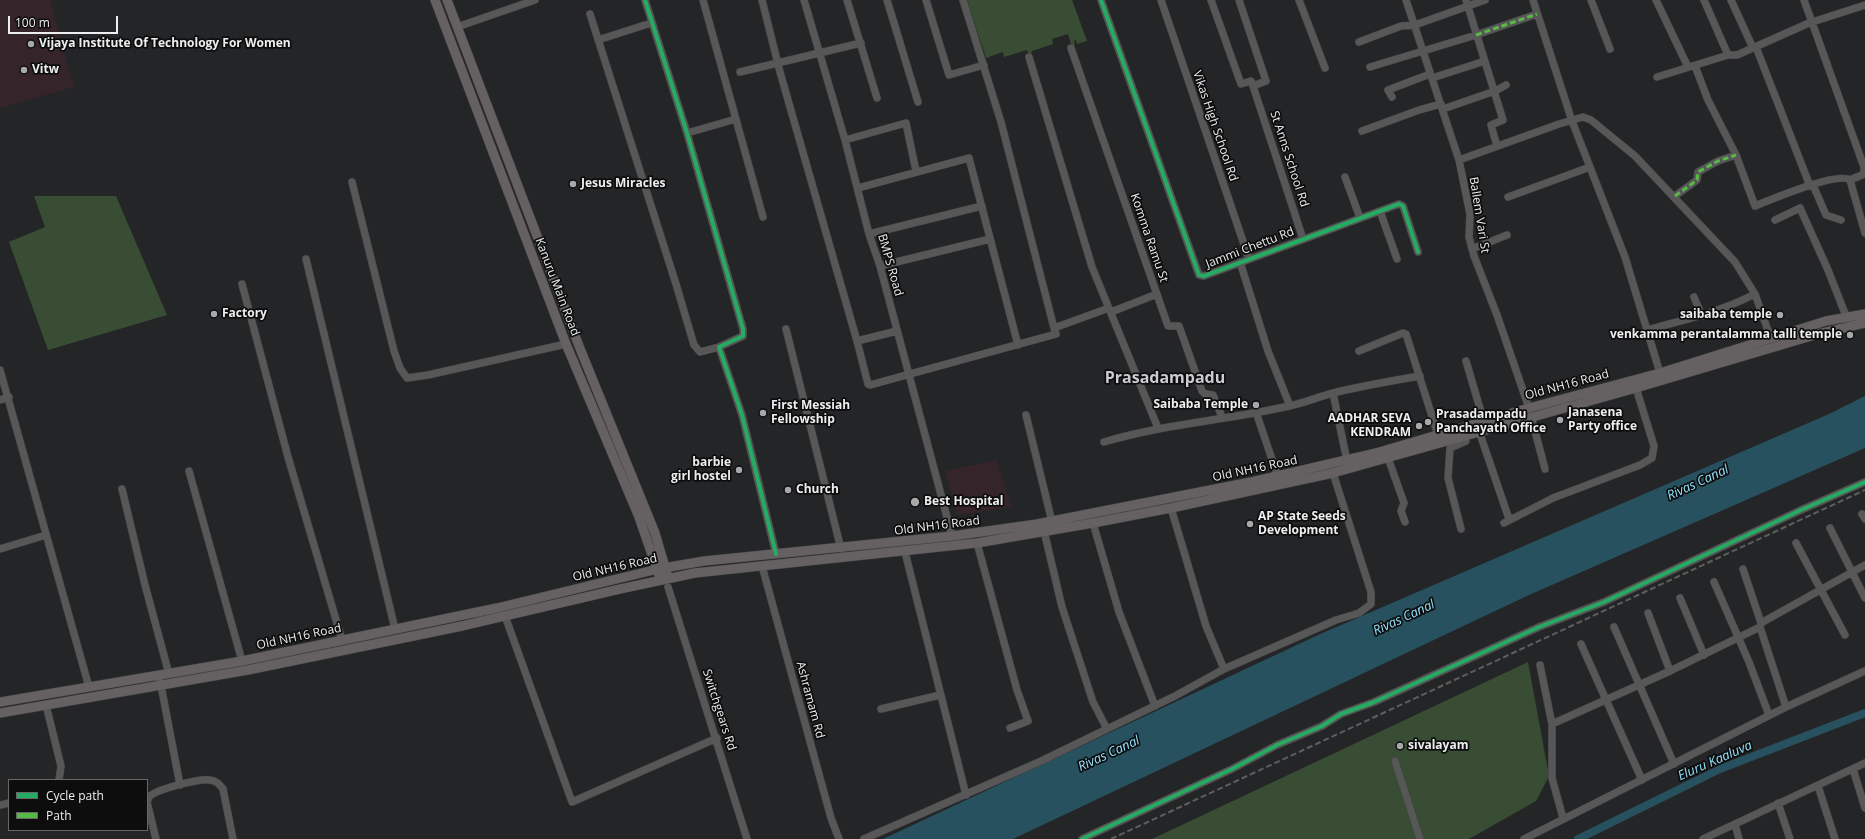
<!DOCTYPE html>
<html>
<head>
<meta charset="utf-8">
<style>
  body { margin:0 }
  #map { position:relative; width:1865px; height:839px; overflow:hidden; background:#242526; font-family:"Open Sans",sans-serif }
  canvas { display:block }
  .legend { position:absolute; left:8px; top:779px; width:140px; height:52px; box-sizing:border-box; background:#0d0d0e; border:1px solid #676768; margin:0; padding:5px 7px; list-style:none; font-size:12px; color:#edeeef }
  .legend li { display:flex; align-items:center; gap:8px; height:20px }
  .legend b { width:20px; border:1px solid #676768 }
  .scale { position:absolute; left:8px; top:16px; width:110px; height:18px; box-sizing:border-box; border:2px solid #edeeef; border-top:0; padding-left:5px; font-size:12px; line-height:14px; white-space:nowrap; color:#edeeef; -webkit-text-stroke:3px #0d0d0e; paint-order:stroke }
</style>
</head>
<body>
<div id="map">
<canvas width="1865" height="839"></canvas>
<ul class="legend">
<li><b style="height:5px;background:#26ab63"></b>Cycle path</li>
<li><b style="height:5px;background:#58b947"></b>Path</li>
</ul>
<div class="scale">100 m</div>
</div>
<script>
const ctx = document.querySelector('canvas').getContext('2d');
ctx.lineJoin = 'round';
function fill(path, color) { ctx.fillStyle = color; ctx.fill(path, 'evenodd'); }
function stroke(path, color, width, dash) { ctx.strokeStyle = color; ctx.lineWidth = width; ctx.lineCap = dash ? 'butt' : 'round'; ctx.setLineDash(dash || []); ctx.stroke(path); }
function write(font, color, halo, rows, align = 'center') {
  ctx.font = font + ' "Open Sans",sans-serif'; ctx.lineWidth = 3.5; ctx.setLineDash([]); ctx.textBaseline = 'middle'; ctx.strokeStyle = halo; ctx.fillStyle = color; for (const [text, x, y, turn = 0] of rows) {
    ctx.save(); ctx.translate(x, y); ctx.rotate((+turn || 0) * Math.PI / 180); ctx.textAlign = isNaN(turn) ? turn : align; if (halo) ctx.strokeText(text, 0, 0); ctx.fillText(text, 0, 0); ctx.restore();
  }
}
fill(new Path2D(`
  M0 0H50L74 87 0 108Z
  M997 460 1011 507 957 515 945 471Z`), '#35252a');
fill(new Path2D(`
  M967 0H1072L1087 41 1077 44 1076 40 1074 41 1075 46 1072 47 1068 34 1052 39 1053 44 1032 51 1031 54 1029 55 1027 50 1004 57 1003 52 986 58Z
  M34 196H116L167 315 48 350 9 242 45 227Z
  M1528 662 1549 776 1536 801 1469 839H1152Z`), '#384d34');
fill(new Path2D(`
  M1865 396V448L1529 595 1013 839H883L1318 635 1829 414Z`), '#27515f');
stroke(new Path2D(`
  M1578 839 1720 769 1865 713`), '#27515f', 8);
const minor = new Path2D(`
  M645 0 687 133 743 329V336L719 347 742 415 776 554
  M703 0 763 217
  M762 0 780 72 857 341 897 331
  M804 0 845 140 869 234 880 266 952 536
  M847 0 877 98
  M887 0 918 102
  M926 0 949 75 984 65
  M963 0 1001 122 1054 328
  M1101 0 1199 275 1204 276 1399 204 1403 206 1418 252
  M1161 0 1249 259
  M1211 0 1241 84 1251 81 1253 86 1303 239
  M1239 0 1266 81 1253 86
  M1299 0 1325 68
  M1406 0 1459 160 1470 214 1469 237 1474 256 1497 315 1529 408
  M1466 0 1503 120 1491 125 1497 146
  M1533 0 1572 121 1625 257 1660 373
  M1591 0 1610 49
  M1656 0 1688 67
  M1704 0 1728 55
  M1731 0 1753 48
  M590 14 676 284 694 345 700 352 719 347
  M457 27 535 0
  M598 40 651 23
  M1359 42 1401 26 1415 25 1485 0
  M1756 47 1810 186
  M1071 48 1168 326H1179L1202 391 1205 394 1213 395 1222 417
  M1029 57 1092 267 1158 428
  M1695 66 1708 100 1736 155 1755 206C1770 200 1838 171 1850 180L1864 174V167L1804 0
  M1370 67 1476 35 1537 14
  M740 72 861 43
  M1657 77 1728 55H1737L1809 23 1865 5
  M1432 78 1485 61
  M1392 97 1388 90 1430 74
  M1443 109 1495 91 1506 85
  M1362 131 1419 110 1441 104
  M687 133 736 119
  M845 140 906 123 916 171
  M1459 160 1559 124 1583 117 1591 120 1635 156 1735 262 1755 294 1771 339
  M1345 177 1360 218
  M1850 180 1865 233
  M352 182 394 351 400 368 407 378 428 375 566 344
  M1813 185 1826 215 1841 220
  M858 188 969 158 1018 345
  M1675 196 1697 180 1698 172 1718 161 1736 155
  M1508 197 1590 167
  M1380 211 1397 259
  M1775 220 1800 208 1828 270 1846 316
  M869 234 982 206
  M1472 249 1507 235
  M306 259 395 629
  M1240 262 1268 351 1290 406
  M880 266 990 239
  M242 284 288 457 342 640
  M1694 297 1702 316
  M1111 312 1157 294
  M786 329 841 549
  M1646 330C1684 320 1720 312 1755 294
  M857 341 868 384 870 385 1056 334 1054 328 1109 308
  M1359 351 1403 333 1406 334 1438 435
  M1466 361 1484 422
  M0 370 89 687
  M1333 393 1347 461
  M0 400 9 397
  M1256 412 1278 477
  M1026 415 1053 526
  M1531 416 1545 469
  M1479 431 1509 519
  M1104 442C1164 424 1228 420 1289 406 1304 403 1318 397 1333 393 1361 386 1391 381 1420 376
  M1388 458 1404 503 1401 511 1405 522
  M189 471 242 661
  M122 489 145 585 169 674
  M1171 508 1206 626 1224 669
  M1862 514 1865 519
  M1093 523 1119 612 1155 706
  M1504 523 1553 498 1640 465 1652 458 1654 446 1636 388
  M1830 528 1865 598
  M1461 529 1448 478 1450 448 1466 441 1465 435
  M1044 531 1062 607 1093 702 1107 729
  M977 543 1017 690 1028 721 1010 728
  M1796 543 1845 635
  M0 549 46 535
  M905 552 966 795
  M762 566 831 818 839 839
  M1743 569 1761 623 1760 627 1786 707
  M1714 582 1749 662 1769 715
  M668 587 747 839
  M1680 598 1704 655
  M1648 613 1670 671
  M505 616 572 802 717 738
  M1761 623 1865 565
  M1614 627 1674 764
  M1581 644 1642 780
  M1540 665 1552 724V778L1563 818
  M159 675 180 785
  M46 705 61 766 59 780
  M881 709 940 695
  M1552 724 1670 671 1760 627
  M1395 761 1420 839
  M1853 769 1865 808
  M1818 786 1835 839
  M1778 803 1790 839
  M0 805 9 803
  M1735 824 1739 839
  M156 839 147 802C147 802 149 797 149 797 156 789 201 778 210 780 217 781 219 784 223 789L233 839
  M864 839 1039 762 1175 696 1224 669 1336 620 1359 613 1371 604V592L1333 473
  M1082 839 1232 769 1277 745 1322 726 1341 714 1374 702 1539 627 1604 602 1801 510 1865 482
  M1524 839 1786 707 1865 671
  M1703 839 1865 763`);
const major = new Path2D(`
  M435 0 566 344 639 517 659 575
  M447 0 579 346 655 533 667 574
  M0 702 242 661 497 608 658 569 704 561 952 536 1037 524 1251 482 1376 453 1529 408 1660 373 1826 321 1865 314
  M0 713 248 670 462 626 620 589 695 573 977 543 1093 523 1171 508 1333 473 1636 388 1818 334 1865 323`);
stroke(minor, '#434344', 8);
stroke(major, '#434344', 10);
stroke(minor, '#575758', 7);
stroke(major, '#656061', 9);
stroke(new Path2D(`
  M1111 839 1865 490`), '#5e5e5e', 2, [6, 3]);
stroke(new Path2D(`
  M1476 35 1537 14
  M1675 196 1697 180 1698 172 1718 161 1736 155`), '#58b947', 3, [6, 3]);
stroke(new Path2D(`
  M645 0 687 133 743 329V336L719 347 742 415 776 554
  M1101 0 1199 275 1204 276 1399 204 1403 206 1418 252
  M1082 839 1232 769 1277 745 1322 726 1341 714 1374 702 1539 627 1604 602 1801 510 1865 482`), '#26ab63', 4);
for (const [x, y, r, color] of [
  [31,44,4,"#a7a8a9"],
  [24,70,4,"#a7a8a9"],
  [573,184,4,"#a7a8a9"],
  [214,314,4,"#a7a8a9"],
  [1780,315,4,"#a7a8a9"],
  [1850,335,4,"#a7a8a9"],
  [1256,405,4,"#a7a8a9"],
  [763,413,4,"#a7a8a9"],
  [1560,420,4,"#a7a8a9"],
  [1428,422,4,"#a7a8a9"],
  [1419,426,4,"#a7a8a9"],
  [739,470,4,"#a7a8a9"],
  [788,490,4,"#a7a8a9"],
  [915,502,5,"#a7a8a9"],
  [1250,524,4,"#a7a8a9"],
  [1400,746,4,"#a7a8a9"]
]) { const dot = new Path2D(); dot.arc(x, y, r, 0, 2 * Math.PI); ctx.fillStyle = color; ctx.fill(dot); stroke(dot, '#0d0d0e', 1.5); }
write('bold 12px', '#edeeef', '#0d0d0e', [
  ["Vijaya Institute Of Technology For Women",39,44],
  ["Vitw",32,70],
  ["Jesus Miracles",581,184],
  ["Factory",222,314],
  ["saibaba temple",1772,315,"right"],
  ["venkamma perantalamma talli temple",1842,335,"right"],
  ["Saibaba Temple",1248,405,"right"],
  ["First Messiah",771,406],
  ["Fellowship",771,420],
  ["Janasena",1568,413],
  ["Party office",1568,427],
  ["Prasadampadu",1436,415],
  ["Panchayath Office",1436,429],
  ["AADHAR SEVA",1411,419,"right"],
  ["KENDRAM",1411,433,"right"],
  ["barbie",731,463,"right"],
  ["girl hostel",731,477,"right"],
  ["Church",796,490],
  ["Best Hospital",924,502],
  ["AP State Seeds",1258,517],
  ["Development",1258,531],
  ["sivalayam",1408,746]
], 'left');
write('12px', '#edeeef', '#0d0d0e', [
  ["Vikas High School Rd",1215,126,71],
  ["St Anns School Rd",1289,159,72],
  ["Ballem Vari St",1479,215,81],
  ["Komma Ramu St",1149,238,71],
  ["Jammi Chettu Rd",1250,248,-21],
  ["BMPS Road",890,265,74],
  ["Kanuru Main Road",557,287,69],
  ["Old NH16 Road",1567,385,-15],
  ["Old NH16 Road",1255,469,-12],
  ["Old NH16 Road",937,526,-7],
  ["Old NH16 Road",615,568,-13],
  ["Old NH16 Road",299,637,-12],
  ["Ashramam Rd",810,700,75],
  ["Switchgears Rd",719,710,72]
]);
write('italic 13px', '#90e0fb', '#0d0d0e', [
  ["Rivas Canal",1698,483,-25],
  ["Rivas Canal",1404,618,-25],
  ["Rivas Canal",1109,754,-25],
  ["Eluru Kaaluva",1715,761,-24]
]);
write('bold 16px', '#cbcccf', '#0d0d0e', [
  ["Prasadampadu",1165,378]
]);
</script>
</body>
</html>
